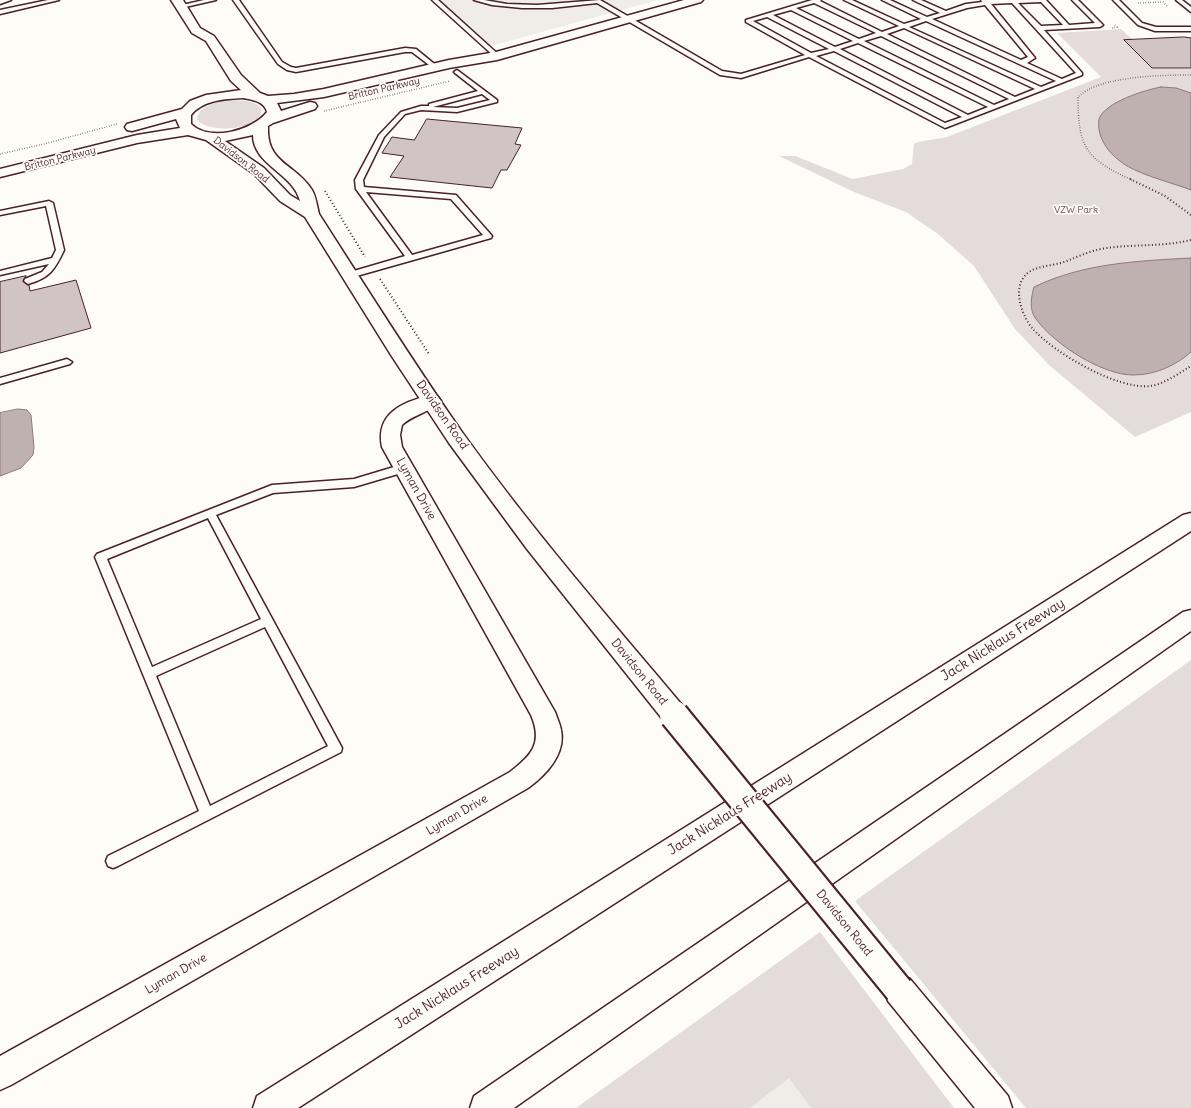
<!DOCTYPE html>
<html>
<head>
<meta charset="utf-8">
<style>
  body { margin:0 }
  canvas { display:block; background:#fdfcf7 }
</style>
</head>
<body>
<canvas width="1191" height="1108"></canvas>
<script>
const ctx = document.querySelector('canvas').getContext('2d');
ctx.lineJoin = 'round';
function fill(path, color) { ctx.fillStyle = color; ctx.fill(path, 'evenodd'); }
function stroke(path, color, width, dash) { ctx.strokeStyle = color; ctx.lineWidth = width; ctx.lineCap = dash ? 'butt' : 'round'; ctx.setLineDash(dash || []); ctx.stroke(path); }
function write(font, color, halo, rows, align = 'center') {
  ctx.font = font + ' Delius,sans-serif'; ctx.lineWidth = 3.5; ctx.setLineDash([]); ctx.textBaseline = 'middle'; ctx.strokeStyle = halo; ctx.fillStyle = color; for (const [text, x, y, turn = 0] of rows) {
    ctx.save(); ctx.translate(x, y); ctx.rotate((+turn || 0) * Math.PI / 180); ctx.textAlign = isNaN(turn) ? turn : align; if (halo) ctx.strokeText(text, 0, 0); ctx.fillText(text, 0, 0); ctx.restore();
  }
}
fill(new Path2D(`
  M435 0H658L487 47Z
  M789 1077 811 1108H750Z`), '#f0ece8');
fill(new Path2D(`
  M1121 29 1133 40 1124 41 1152 69H1191V412L1135 437 1049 365 1015 329 974 266 938 234 906 212 854 192 779 156H795L853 179 903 169 912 164 914 144 918 142 947 137 1101 77 1057 33Z
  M226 100C233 100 268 99 260 115 251 131 209 133 197 120 198 106 215 103 226 100Z
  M1191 660V1108H1026L855 901Z
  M820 932 954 1108H811L789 1078 750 1108H576Z`), '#e3dcda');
const water = new Path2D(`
  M1161 87 1176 88 1191 93V190C1170 182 1147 177 1127 166 1116 159 1106 150 1101 137 1099 132 1098 124 1099 119 1105 102 1145 90 1161 87Z
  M1191 258V352C1175 366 1155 375 1133 375 1102 375 1054 344 1036 319 1029 310 1031 297 1034 287 1084 263 1137 261 1191 258Z
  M18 409 27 410 31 415 34 447 33 455 21 468 0 476V413Z`);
fill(water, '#c0b1b1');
stroke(water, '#91777b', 1);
const building = new Path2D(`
  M1184 37 1191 38V68H1152L1124 40Z
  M427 119 522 128 515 144 521 145 507 170H501L492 188 390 177 404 156 382 153 392 137 414 140Z
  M26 276 23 281 29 285 30 291 76 280 91 328 0 353V282Z`);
fill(building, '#d0c5c4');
stroke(building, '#4a1f2b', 1);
const service = new Path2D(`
  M0 0H11L0 4Z
  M48 0H59L0 14V10Z
  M204 0H216L181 8 178 6Z
  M233 0H239L282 62 291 67 296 68 405 48 416 49 438 67 433 68 412 52H405L296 72 287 70 278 64Z
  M432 0H438L499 55V57H495Z
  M474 0H484L507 4 537 5 600 0 722 71 741 74 805 55 746 22V20L812 0H821L820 1 882 32 899 26 844 0H852L904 24 921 19 882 0H890L927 17 940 13 913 0H921L946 11 966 4 982 2 981 0H1046L1069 25 1095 23 1072 0H1078L1103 25 1100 27 1044 30 1082 73V75L945 128 809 57 741 78 720 75 597 3 552 8H522L492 5ZM1041 2 1063 25 1041 26 1018 3ZM814 3 876 33 859 39 796 8ZM1012 3 1076 73 1062 79 1027 63 1035 58 991 4ZM985 5 1028 57 1021 60 932 19 967 8ZM791 10 853 41 835 47 773 15ZM767 17 829 49 811 53 753 21ZM926 21 1056 81 1041 87 909 27ZM904 28 1035 89 1015 97 887 34ZM881 36 1009 99 994 105 864 41ZM858 43 988 107 968 115 840 49ZM834 51 962 117 945 123 816 56Z
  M1113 0H1119L1142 23 1156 27H1191V31H1155L1138 25Z
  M1176 0H1182L1191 7V12Z
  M457 70 497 100V102L457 112 421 110 405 114 384 137 363 180 364 187 456 195 492 236 491 238 353 277H347L346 275 347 273 405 256 356 189 355 180 379 135 401 112 421 106H429V104L478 91 455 73 454 72ZM482 94 490 100 457 108 433 107ZM366 192 451 199 483 235 412 255Z
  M49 201 53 203 64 250C55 269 50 278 28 284L24 281 25 279 42 272 49 264 0 275V271L52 258 56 250 46 206 0 215V211Z
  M67 359 72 362 70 364 0 384V378Z
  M404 464 408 465 409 468 408 471 354 487 273 493 216 515 342 748 341 752 118 866 113 868 108 866 106 861 108 856 199 811 95 557 97 554 272 485 354 479ZM208 518 261 619 152 667 107 559ZM265 627 328 746 210 806 156 676Z`);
const minor = new Path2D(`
  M431 395 438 397 441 401C435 410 412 415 402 425L400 435 402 447 555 712C557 718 560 724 561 730 566 754 546 775 528 788L11 1085 0 1090V1056L510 772C532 755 543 743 531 715L382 447C375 413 403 402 431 395Z`);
const secondary = new Path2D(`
  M171 0H183L200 28 214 36 241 75 260 93 268 96 294 94 324 89 449 60 496 52 684 0H703L701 2 497 60 449 68 324 97 277 103 281 111 310 102 315 103 317 106 315 109 273 123 268 126C266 164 295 163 312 190 316 197 317 206 319 214 366 287 412 361 462 432 530 527 607 616 682 705L686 713 682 721 673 724 664 721 527 549 449 443 391 355 305 217 280 201 254 174 206 140 188 135 137 143 0 177V169L137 135 180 128 176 119 132 131 127 130 125 127 127 124 182 109 190 101 206 95 241 90 231 81 206 41 192 33ZM243 98C253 100 264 101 267 112 252 131 210 142 191 124V115C203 100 225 99 243 98ZM253 135C253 165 293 173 300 201L290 195 264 168 225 141Z
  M899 975 910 979 1008 1096 1012 1108H975L888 1001 884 990 888 979Z`);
const motorway = new Path2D(`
  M1191 513V531L298 1108H253L257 1096 1183 515Z
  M1191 610V631L514 1108H470L474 1096 1183 612Z`);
stroke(service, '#4a1f2b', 3);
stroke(minor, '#4a1f2b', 3);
stroke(secondary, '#4a1f2b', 3);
stroke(motorway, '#4a1f2b', 3);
stroke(new Path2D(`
  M1138 3 1163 2 1167 6
  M1112 28 1117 27 1114 24
  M324 111 450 81
  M0 154 44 144 117 124
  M1132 180C1086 159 1078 148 1078 97 1098 76 1162 75 1191 75`), '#4a1f2b', 1.5, [0.5, 2]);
stroke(new Path2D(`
  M1130 179 1165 196 1191 215
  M325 191 365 257
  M1191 240C1163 247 1135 244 1107 248 1090 250 1076 258 1061 263 1050 266 1038 266 1029 272 1022 277 1019 285 1019 293 1019 305 1025 320 1033 329 1054 353 1118 390 1150 386 1165 384 1179 373 1191 366
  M380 279 429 354`), '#4a1f2b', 2, [1, 2.5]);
fill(service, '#fdfcf7');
fill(minor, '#fdfcf7');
fill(secondary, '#fdfcf7');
fill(motorway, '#fdfcf7');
const secondaryBridgeFar1 = new Path2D(`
  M673 713 675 716`);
const secondaryBridge = new Path2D(`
  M674 715 899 990`);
stroke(secondaryBridgeFar1, '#4a1f2b', 25, []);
stroke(secondaryBridge, '#4a1f2b', 32, []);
stroke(secondaryBridgeFar1, '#fdfcf7', 22);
stroke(secondaryBridge, '#fdfcf7', 28);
write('10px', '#4a1f2b', '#fdfcf7', [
  ["Britton Parkway",384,89,-13],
  ["Britton Parkway",60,159,-14],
  ["Davidson Road",241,160,38]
]);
write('10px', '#704e57', '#fdfcf7', [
  ["VZW Park",1076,210]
]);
write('12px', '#4a1f2b', '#fdfcf7', [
  ["Davidson Road",442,415,55],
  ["Lyman Drive",416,489,61],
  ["Davidson Road",639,672,51],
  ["Lyman Drive",457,815,-30],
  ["Davidson Road",844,923,51],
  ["Lyman Drive",176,974,-30]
]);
write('14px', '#4a1f2b', '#fdfcf7', [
  ["Jack Nicklaus Freeway",1003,640,-32],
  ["Jack Nicklaus Freeway",730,814,-32],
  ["Jack Nicklaus Freeway",457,988,-32]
]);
</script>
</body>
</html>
